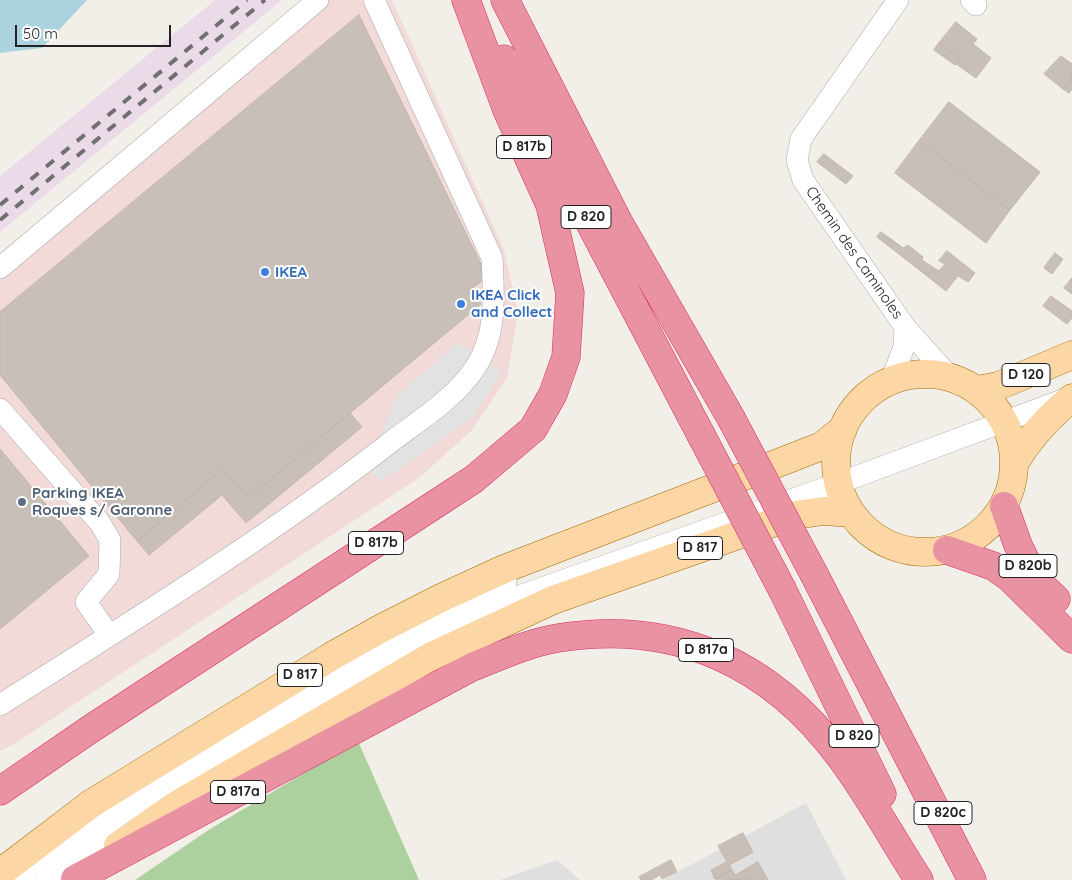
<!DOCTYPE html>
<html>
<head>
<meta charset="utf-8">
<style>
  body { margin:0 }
  #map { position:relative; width:1072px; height:880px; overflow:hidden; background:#f2efe9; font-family:Quicksand,sans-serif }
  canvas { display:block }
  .scale { position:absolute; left:15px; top:25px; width:156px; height:22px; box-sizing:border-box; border:2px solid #222; border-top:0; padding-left:6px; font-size:15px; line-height:18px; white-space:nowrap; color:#222; -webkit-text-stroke:4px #fff; paint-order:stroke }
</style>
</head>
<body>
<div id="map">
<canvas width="1072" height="880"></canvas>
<div class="scale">50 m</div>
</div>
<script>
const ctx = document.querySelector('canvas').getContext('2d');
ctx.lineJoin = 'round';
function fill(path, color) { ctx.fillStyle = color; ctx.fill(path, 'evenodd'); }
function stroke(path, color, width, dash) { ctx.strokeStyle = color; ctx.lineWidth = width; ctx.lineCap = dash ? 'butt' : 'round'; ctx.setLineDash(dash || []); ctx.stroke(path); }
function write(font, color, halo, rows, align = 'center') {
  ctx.font = font + ' Quicksand,sans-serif'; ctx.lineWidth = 4; ctx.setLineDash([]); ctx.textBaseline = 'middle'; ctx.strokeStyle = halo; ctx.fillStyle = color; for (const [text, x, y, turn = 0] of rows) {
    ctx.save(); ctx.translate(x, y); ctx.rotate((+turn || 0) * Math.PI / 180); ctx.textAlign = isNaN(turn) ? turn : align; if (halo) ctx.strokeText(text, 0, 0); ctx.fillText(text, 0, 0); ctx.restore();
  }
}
fill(new Path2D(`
  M806 803 846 880H663Z
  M557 860 580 880H500Z`), '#e0dfdf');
fill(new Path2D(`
  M309 0H392L504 250 518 313 507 378 471 431 419 478 14 744 0 751V254Z`), '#f2dad9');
fill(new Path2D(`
  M215 0H282L0 232V176Z`), '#ebdbe8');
fill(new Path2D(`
  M358 741 419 880H135L210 829Z`), '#add19e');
fill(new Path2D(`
  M458 343 502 372 472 418 382 481 355 461 377 445 397 395Z`), '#e2e2e2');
fill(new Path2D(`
  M0 0H87L42 48 0 53Z`), '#aad3df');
const building = new Path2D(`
  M359 15 480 262 484 280 469 290 481 304 248 498 223 469 137 541 0 375V312Z
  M956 22 977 39 973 44 991 58 976 78 956 64 960 59 939 43Z
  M939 43 960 59 955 65 934 50Z
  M1061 56 1072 64V78L1063 89 1044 74Z
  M1072 78V89L1069 93 1063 89Z
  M949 102 1040 172 1010 210 919 141Z
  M919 141 1010 210 986 243 895 173Z
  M824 154 853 176 846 184 817 162Z
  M881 232 891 239 886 244 877 237Z
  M891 239 903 248 908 245 923 257 922 260 934 268 927 276 886 244Z
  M947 251 975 273 968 282 958 276 946 291 927 276 934 268 939 271 945 264 939 261Z
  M1055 253 1063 259 1052 274 1044 268Z
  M1072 278V294L1064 288Z
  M1051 296 1072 311V318L1067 324 1043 306Z
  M350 413 362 427 246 523 222 495 149 555 137 541 223 469 248 498Z
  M0 449 89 556 0 629Z
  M743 833 753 852 729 865 732 870 715 879 711 870 727 862 718 846Z
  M671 860 677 872 662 879 660 875 651 880H641L639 877Z
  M758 862 768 880 715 879 732 870 735 875Z`);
fill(building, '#c7bfb8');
stroke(building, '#c4b6ab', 1);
const minor = new Path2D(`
  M898 0 801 139 797 160 803 180 905 327 949 376
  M971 0 976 5
  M0 268 318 0
  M891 381 904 347 905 327
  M0 409 100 523 110 540 109 574 86 602 109 635
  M0 705C131 622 264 540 387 445 416 422 454 400 475 368 497 336 494 296 492 258L374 0
  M18 880 121 803 429 621 506 582
  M47 880 111 830 222 760 447 629 522 595 839 483 1065 399`);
const major = new Path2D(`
  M836 463a89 89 0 1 1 178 0a89 89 0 1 1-178 0Z
  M978 390 998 386 1072 355
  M1015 462C1031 436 1048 417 1072 398
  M118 846 175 806 430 657 553 600 795 515 824 511 851 513
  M0 873 92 803 332 656 380 629 441 598 504 569 822 446 843 429`);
const highway = new Path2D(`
  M505 0 619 223 731 418
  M504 59 700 433
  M1004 506 1018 545 1034 578 1056 599
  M947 550 993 566 1010 578 1072 639
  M815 576 972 880
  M783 591 882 794
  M0 791 92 728 474 479 533 429 553 394 566 357 570 293 550 205 507 110 466 0
  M75 879 472 667C500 656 528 643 558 638 676 619 772 664 841 758 870 797 893 840 919 880`);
stroke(minor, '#a9a9a9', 22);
stroke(major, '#a06b00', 29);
stroke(highway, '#dc2a67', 29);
stroke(minor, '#fff', 21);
stroke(major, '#fcd6a4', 28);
stroke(highway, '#e892a2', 28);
stroke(new Path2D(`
  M0 205 247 0
  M0 220 265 0`), '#707070', 4, [10, 10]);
const highwayBridge = new Path2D(`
  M731 418 815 576
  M700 433 783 591`);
stroke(highwayBridge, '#dc2a67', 29, []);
stroke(highwayBridge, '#e892a2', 28);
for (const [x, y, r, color] of [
  [265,272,5,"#3f7fe0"],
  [461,304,5,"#3f7fe0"],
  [22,502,5,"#5c6f8a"]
]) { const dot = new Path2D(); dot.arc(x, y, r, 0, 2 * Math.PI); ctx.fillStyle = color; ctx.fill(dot); stroke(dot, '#fff', 2); }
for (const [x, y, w] of [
  [524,147,55],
  [586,217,50],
  [1026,375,48],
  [376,543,55],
  [700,548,45],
  [1028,566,58],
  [706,650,55],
  [300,675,45],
  [854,736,50],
  [238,792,55],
  [943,813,58]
]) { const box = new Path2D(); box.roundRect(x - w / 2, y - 11.5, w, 23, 4); ctx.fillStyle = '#fff'; ctx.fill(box); stroke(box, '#222', 1); }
write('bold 14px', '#222', null, [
  ["D 817b",524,147],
  ["D 820",586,217],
  ["D 120",1026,375],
  ["D 817b",376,543],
  ["D 817",700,548],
  ["D 820b",1028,566],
  ["D 817a",706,650],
  ["D 817",300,675],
  ["D 820",854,736],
  ["D 817a",238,792],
  ["D 820c",943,813]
]);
write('15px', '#222', '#fff', [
  ["Chemin des Caminoles",854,253,55]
]);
write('bold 15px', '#366cbe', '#fff', [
  ["IKEA",275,272],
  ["IKEA Click",471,295],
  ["and Collect",471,312]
], 'left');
write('bold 15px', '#4e5e75', '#fff', [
  ["Parking IKEA",32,493],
  ["Roques s/ Garonne",32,510]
], 'left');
</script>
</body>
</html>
